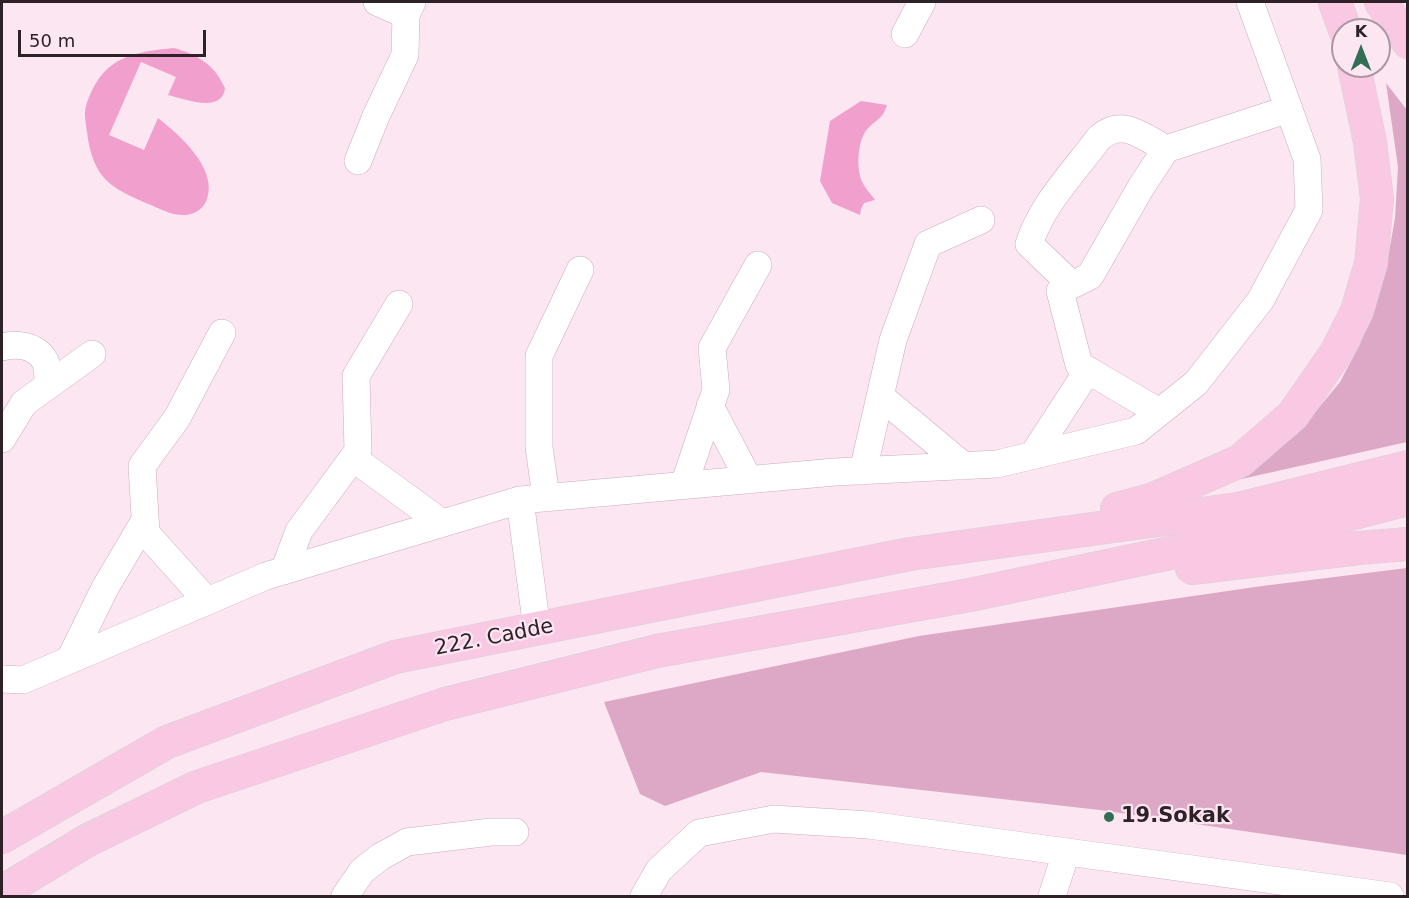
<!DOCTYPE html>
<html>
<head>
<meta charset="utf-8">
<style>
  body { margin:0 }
  #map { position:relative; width:1409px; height:898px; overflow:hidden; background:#fbe6f1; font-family:"DejaVu Sans",sans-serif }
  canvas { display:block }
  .frame { position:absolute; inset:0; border:3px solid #2e2128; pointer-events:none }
  .north { position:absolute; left:1331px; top:18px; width:60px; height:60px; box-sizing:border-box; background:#fbe6f1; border:2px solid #a997a1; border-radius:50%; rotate:0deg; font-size:16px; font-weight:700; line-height:24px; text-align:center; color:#2e2128 }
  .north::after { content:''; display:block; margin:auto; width:21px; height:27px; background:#346d56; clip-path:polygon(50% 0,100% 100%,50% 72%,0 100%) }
  .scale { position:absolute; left:18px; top:30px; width:188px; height:27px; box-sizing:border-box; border:3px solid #2e2128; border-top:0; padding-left:8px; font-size:18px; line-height:21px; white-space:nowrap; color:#2e2128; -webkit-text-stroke:4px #fbe6f1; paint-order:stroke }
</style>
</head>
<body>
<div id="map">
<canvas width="1409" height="898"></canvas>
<div class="frame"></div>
<div class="north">K</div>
<div class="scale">50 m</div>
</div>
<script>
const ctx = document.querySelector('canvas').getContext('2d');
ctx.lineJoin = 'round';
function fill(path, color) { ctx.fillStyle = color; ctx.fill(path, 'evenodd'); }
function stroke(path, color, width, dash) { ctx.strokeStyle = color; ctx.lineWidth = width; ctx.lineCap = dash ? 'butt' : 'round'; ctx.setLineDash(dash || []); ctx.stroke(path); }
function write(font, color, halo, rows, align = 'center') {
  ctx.font = font + ' "DejaVu Sans",sans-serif'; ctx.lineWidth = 4.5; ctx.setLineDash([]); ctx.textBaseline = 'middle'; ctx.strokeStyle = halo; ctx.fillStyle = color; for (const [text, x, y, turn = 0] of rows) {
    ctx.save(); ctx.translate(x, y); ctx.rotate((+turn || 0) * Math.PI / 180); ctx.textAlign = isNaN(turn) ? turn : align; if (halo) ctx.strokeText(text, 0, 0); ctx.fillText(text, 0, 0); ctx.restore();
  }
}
fill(new Path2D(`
  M1386 83 1407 110V442L1237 480 1297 434 1340 382 1360 344 1377 299 1388 258 1395 218 1398 167Z
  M1407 568V855L1100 810 761 772 665 806 640 794 604 702 919 636 1262 586Z`), '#dda8c5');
fill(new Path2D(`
  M174 48C198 55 214 64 225 88 222 114 185 99 168 95L176 77 141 62 109 135 144 150 158 118C180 135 218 169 207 199 204 208 196 214 186 215 174 216 162 210 151 205 110 188 93 179 87 132 85 116 83 112 89 97 106 56 134 52 174 48Z
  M861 101 887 105C882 122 871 121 864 134 858 144 857 165 860 176 862 185 870 193 875 200L864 203 861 209 860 215 832 203 820 181 830 121Z`), '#f1a0cd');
const minor = new Path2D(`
  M377 2 406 15 412 2
  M905 34 922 2
  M358 161 376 116 405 55 406 15
  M1072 285 1029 244C1042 204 1074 172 1099 138 1122 117 1144 137 1166 149
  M2 347C17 343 36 345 45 361 48 367 48 378 48 385
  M880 396 964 466
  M710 406 749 480
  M1159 412 1079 365 1060 291 1090 276 1141 187 1166 149 1289 109
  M2 439 24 403 92 354
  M1033 455 1088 370
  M353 458 442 523
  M863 471 893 340 928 244 981 220
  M684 485 716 390 712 348 758 265
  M546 497 539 447V356L580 270
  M520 500 537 629
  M284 571 299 531 358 451 356 376 399 304
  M207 601 146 533 142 466 177 418 222 333
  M70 659 105 588 145 520
  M2 679 23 680 266 576 520 500 835 472 997 464 1136 431 1196 383 1260 301 1309 210 1307 159 1250 2
  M345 896 362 871 380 857 407 842 491 832H515
  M644 896 659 870 699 833 774 819 869 825 1390 896
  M1052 896 1066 853`);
const major = new Path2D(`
  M1335 2 1345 30
  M1381 2 1408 42
  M1117 509 1151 500 1240 461 1293 415 1336 353 1357 311 1371 263 1377 199 1370 142 1354 66
  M1192 568 1359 548 1408 544
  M2 837 167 742 395 657 910 554 1238 509 1408 467
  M2 892 88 840 197 787 445 704 657 651 970 595 1327 520 1408 499`);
stroke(minor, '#cdacbd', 28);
stroke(major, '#d5d3d4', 34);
stroke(minor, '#fff', 27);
stroke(major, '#f9c9e4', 33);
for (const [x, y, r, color] of [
  [1109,817,6,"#346d56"]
]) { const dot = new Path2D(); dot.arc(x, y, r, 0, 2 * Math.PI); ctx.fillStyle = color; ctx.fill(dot); stroke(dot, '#fbe6f1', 2); }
write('21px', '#2e2128', '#fbe6f1', [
  ["222. Cadde",494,638,-11]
]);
write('bold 21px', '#2e2128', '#fbe6f1', [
  ["19.Sokak",1121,817]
], 'left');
</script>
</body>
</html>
